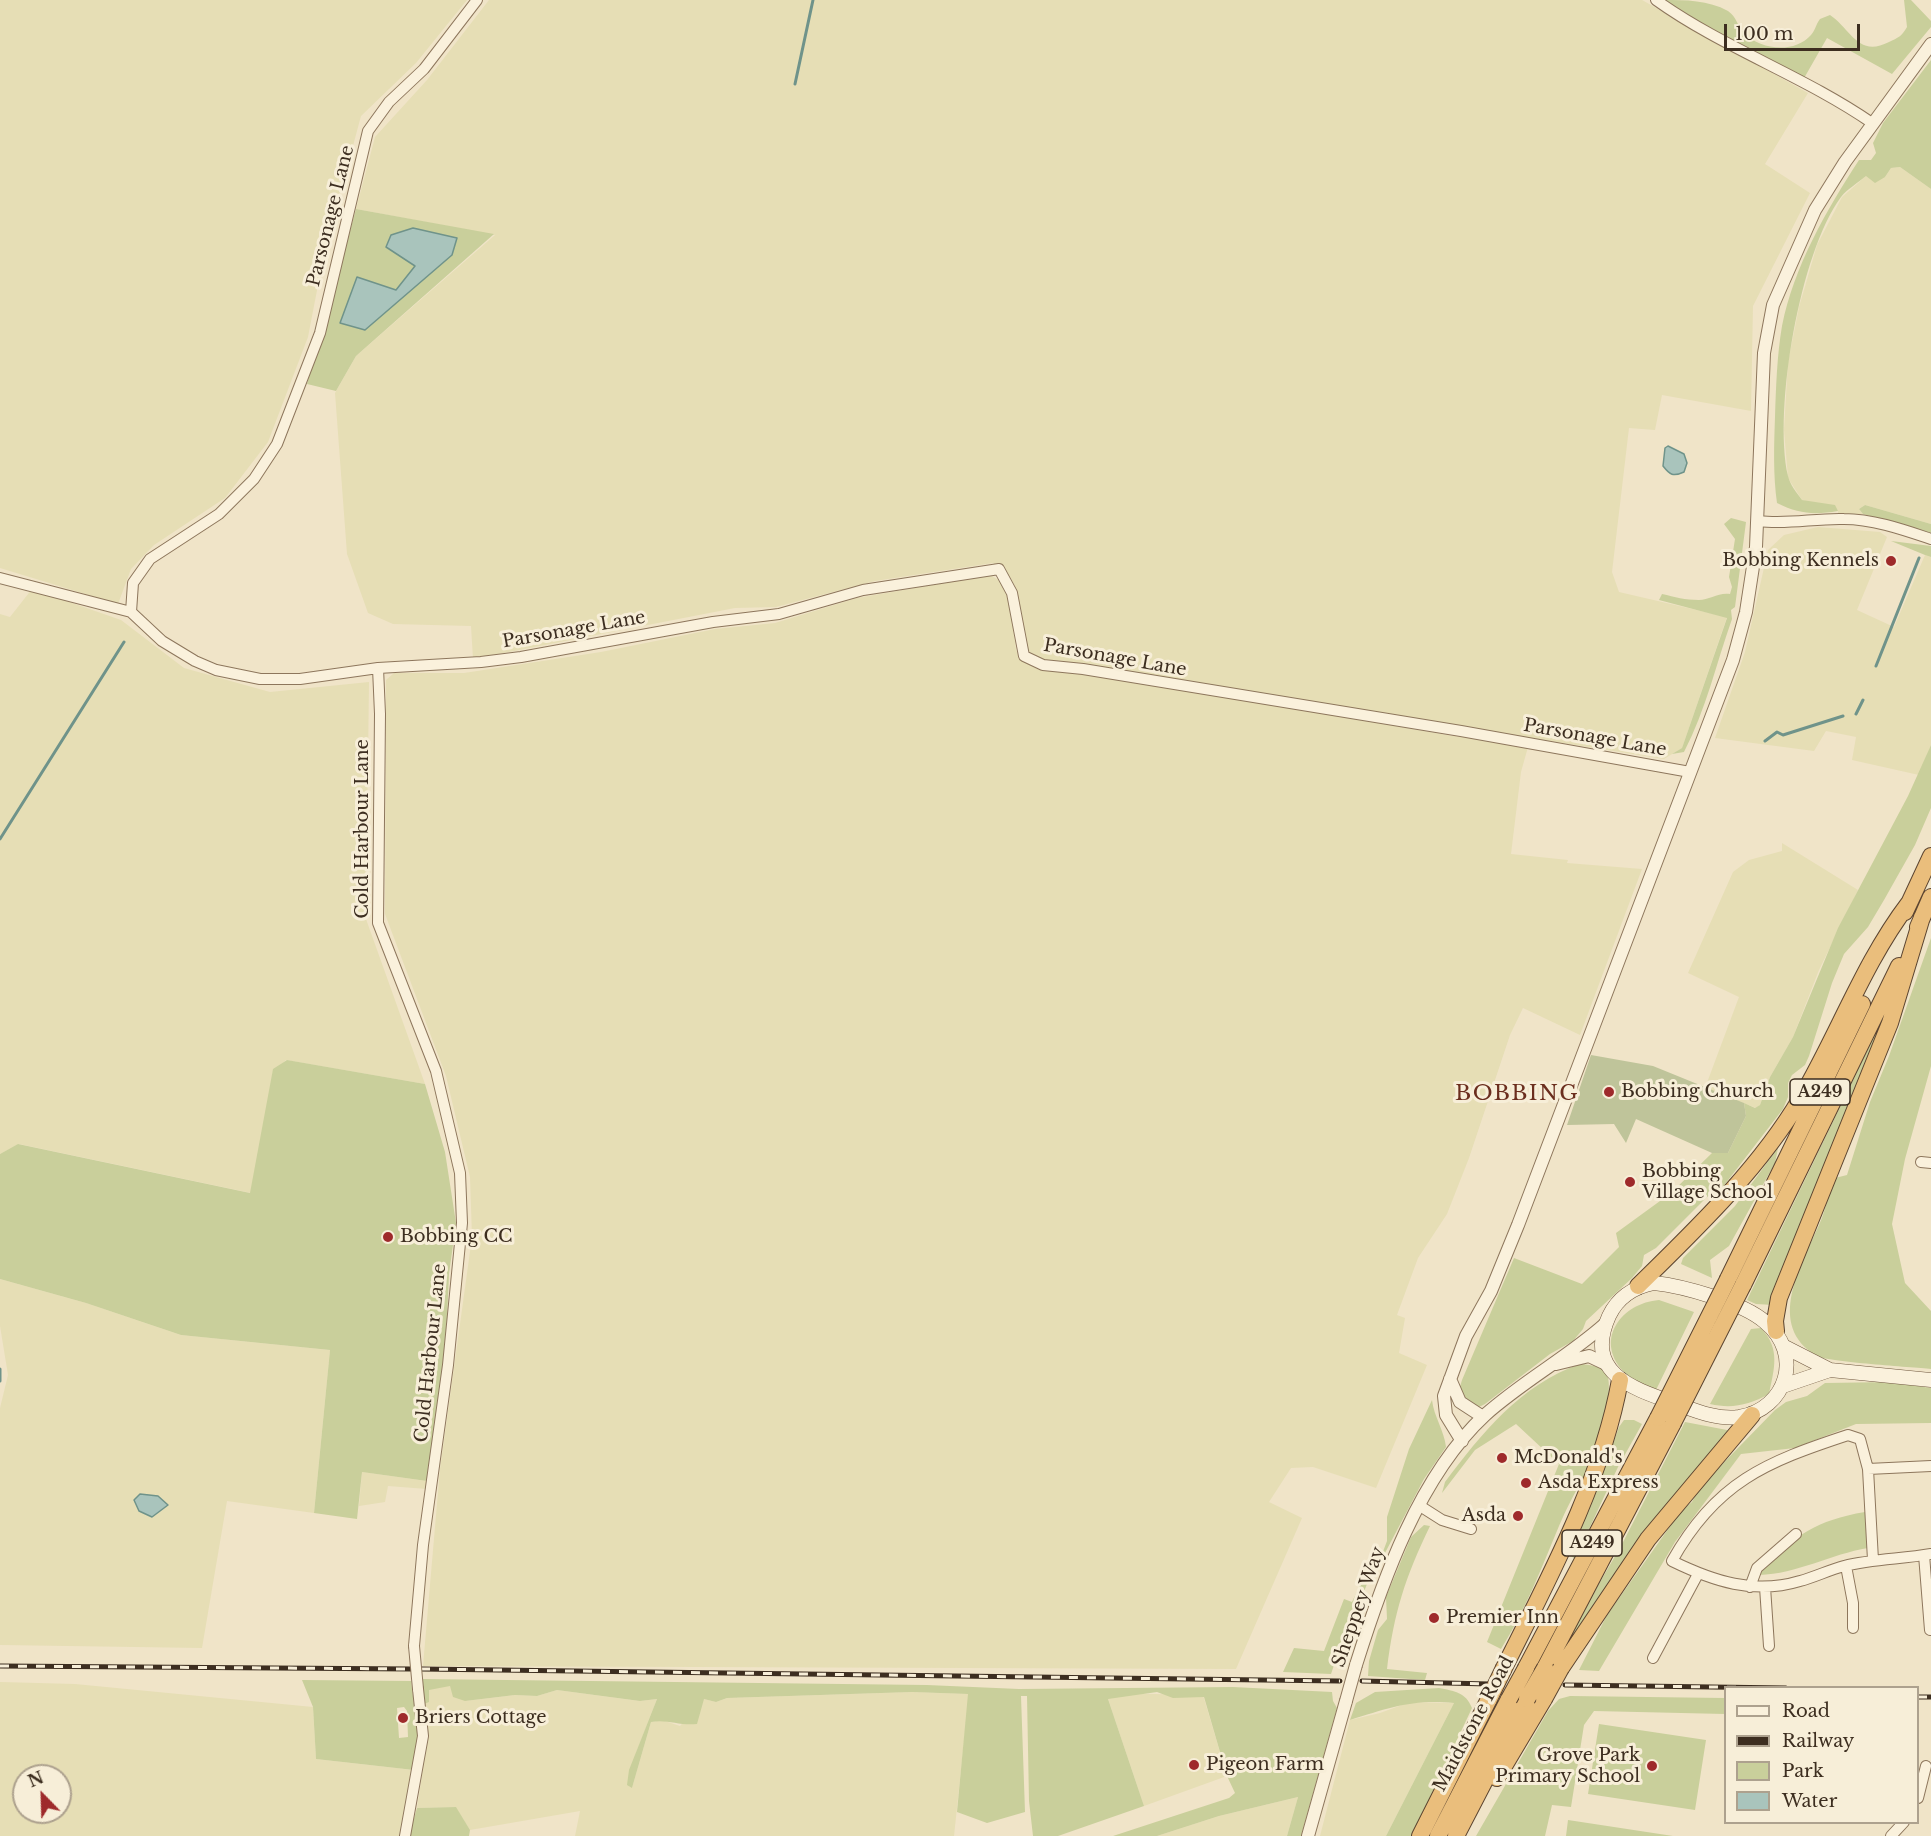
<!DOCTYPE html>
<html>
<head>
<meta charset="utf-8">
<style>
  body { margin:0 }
  #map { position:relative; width:1931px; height:1836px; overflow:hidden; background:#f0e4c8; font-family:"Libre Baskerville",serif }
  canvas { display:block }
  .legend { position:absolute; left:1724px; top:1686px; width:195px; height:138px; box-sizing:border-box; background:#f7eed8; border:2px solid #ada18e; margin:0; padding:8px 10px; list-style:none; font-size:18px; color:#3d2e20 }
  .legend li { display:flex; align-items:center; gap:12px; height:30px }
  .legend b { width:30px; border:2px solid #ada18e }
  .north { position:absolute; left:12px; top:1764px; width:60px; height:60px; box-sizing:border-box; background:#f7eed8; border:2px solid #ada18e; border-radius:50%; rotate:337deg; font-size:16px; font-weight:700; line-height:24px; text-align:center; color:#3d2e20 }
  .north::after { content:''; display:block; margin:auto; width:21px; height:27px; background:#9e2a2b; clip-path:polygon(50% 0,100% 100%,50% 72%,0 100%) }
  .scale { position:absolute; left:1724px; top:24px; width:136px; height:27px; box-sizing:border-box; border:3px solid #3d2e20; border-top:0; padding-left:8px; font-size:18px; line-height:21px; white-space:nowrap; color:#3d2e20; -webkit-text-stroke:4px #f7eed8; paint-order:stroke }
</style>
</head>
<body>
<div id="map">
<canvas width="1931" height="1836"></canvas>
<ul class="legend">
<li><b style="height:8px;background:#faf1dc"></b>Road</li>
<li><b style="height:8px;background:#3d2e20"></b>Railway</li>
<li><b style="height:16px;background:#c9cf9b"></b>Park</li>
<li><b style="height:16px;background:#a9c4bc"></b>Water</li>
</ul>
<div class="north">N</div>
<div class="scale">100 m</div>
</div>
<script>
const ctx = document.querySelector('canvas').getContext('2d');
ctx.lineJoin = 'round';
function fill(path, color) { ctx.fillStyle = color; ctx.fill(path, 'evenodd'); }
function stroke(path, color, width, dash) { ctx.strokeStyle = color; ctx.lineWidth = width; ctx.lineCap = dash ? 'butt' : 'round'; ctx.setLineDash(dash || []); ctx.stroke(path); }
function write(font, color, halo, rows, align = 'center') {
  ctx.font = font + ' "Libre Baskerville",serif'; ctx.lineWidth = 6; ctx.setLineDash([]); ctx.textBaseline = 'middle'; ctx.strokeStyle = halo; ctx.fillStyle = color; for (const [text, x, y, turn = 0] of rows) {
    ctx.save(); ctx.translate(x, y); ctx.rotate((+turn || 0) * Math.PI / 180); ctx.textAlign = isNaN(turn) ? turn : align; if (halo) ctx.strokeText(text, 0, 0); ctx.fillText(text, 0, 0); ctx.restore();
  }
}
fill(new Path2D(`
  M0 0H467L416 63 361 116 324 254 308 337 268 442 225 498 154 545 131 569 118 604 0 568Z
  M489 0H1642L1808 93 1765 164 1810 193 1753 306 1751 411 1662 395 1655 430 1629 428 1612 572 1619 592 1727 617 1682 748 1664 759 1044 661 1031 654 1023 644 1015 586 1008 574 993 563 875 581 776 607 735 608 473 659 471 626 393 624 368 613 347 554 335 393 356 356 495 235 356 209 375 137 427 80Z
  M1900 167 1931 189V524L1865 505 1859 509 1863 514H1838V511L1802 500 1788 478 1784 430 1788 362 1799 307 1817 245 1842 197 1866 176 1885 177 1891 168Z
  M1818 527 1880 532 1887 537 1857 610 1894 627 1925 555 1931 557V745L1919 775 1852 760 1856 737 1826 731 1814 751 1715 738 1745 652 1768 550 1784 535Z
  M990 575 1002 582 1009 599 1016 649 1018 655 1026 662 1453 736 1539 746 1528 747 1521 772 1511 854 1568 860 1567 863 1642 869 1580 1035 1523 1008 1510 1035 1469 1158 1447 1214 1418 1258 1397 1315 1405 1318 1399 1353 1427 1365 1376 1488 1313 1467 1291 1468 1269 1502 1302 1518 1236 1669 423 1666 440 1469 472 1237 470 1177 446 1076 385 914 386 680 394 673H464L601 652 715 629 775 623 857 598Z
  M32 589 121 620 184 668 270 692 369 682 366 919 425 1084 286 1060 273 1072 251 1193 19 1144 0 1154V614L10 617Z
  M1782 843 1858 890 1819 970 1793 1037 1770 1077 1760 1105 1756 1108 1705 1088 1739 997 1688 973 1733 872 1749 860 1782 851Z
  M0 1279 86 1303 181 1335 330 1350 314 1513 227 1501 202 1648 0 1645V1408L8 1375 0 1326Z
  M362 1472 427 1481V1489L388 1486 385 1502 359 1506Z
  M0 1682 75 1684 313 1707 316 1759 414 1770 401 1836H0ZM24 1776H60V1812H24Z
  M442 1685 450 1686 465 1701 515 1695 537 1696 557 1690 640 1701 657 1699 636 1753 632 1788 651 1722 662 1720 680 1726 704 1699 716 1702 727 1698 912 1692 969 1694 954 1836H575L580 1811 470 1830 455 1807 417 1808 427 1741 424 1704 429 1701V1689Z
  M1106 1693 1203 1695 1227 1776 1144 1806Z
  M1410 1702 1454 1703 1386 1836H1320L1350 1720 1380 1713Z
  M1298 1797 1287 1836H1157L1219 1816Z`), '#e6deb5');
fill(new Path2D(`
  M1664 0C1686 0 1708 0 1728 11 1737 17 1737 26 1744 33 1761 50 1794 54 1811 35 1815 31 1816 24 1820 19L1830 15C1851 29 1858 58 1889 42 1898 38 1902 36 1907 27L1904 0H1911L1931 21V27L1892 74 1827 38 1803 80 1709 28Z
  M1931 60V189L1900 167 1891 168 1885 177 1875 183 1866 176C1858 183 1847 189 1841 197 1800 252 1773 409 1788 476 1790 485 1797 493 1802 500L1835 505 1838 511C1814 515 1799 514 1777 503 1773 474 1774 446 1775 417 1776 387 1777 355 1782 326 1794 266 1826 211 1859 160H1871L1876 153 1873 143 1883 123Z
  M356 209 494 234 356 356 336 391 307 384ZM387 247 452 255 365 330 416 267Z
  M1865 505 1931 524V533L1863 514 1859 509Z
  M1731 518 1746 522 1735 607 1731 610 1732 619C1716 664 1706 710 1684 752L1672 754 1682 748 1727 618 1659 600 1662 594C1675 597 1685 600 1699 600 1709 600 1719 592 1730 594L1732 587 1729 577 1735 539 1724 524Z
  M1891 541 1931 546V557L1925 555Z
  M1931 745V808L1915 845 1884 900 1868 927 1844 954 1832 983 1809 1056 1805 1065 1792 1075 1788 1083V1097L1783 1109 1722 1188 1707 1197 1656 1248 1644 1255 1642 1266 1632 1278 1586 1321 1583 1329 1573 1341 1550 1354 1485 1404 1479 1407 1467 1402 1459 1390 1462 1380 1514 1258 1582 1284 1619 1247 1616 1233 1671 1193 1712 1153H1728L1746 1116 1744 1103 1755 1108 1760 1105 1770 1077 1793 1037 1838 928 1908 796Z
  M1931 938V1066L1905 1159 1892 1224 1905 1283 1931 1311V1369C1912 1367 1828 1362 1817 1356 1765 1326 1801 1265 1819 1225 1826 1210 1828 1193 1835 1178L1847 1175 1870 1102 1889 1056Z
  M1881 1022 1885 1023 1773 1305 1756 1304 1747 1300Z
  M287 1060 425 1084 445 1152 456 1223 449 1274 445 1364 427 1481 362 1472 357 1519 314 1513 330 1350 181 1335 86 1303 0 1279V1154L18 1144 250 1193 273 1069Z
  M1778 1148 1775 1163 1729 1246 1710 1260 1712 1278 1681 1264 1683 1258 1735 1206Z
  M1659 1300 1694 1312 1656 1390C1644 1385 1632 1380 1623 1371 1594 1339 1622 1303 1659 1300Z
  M1761 1328C1781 1349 1774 1369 1769 1394 1749 1405 1732 1409 1710 1404L1751 1329Z
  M1580 1364C1589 1365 1600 1365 1606 1373 1617 1388 1594 1463 1584 1478 1575 1491 1566 1510 1559 1526 1541 1569 1526 1609 1501 1649L1487 1642 1559 1464 1516 1424 1475 1450 1442 1493 1445 1482C1482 1433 1520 1385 1580 1364Z
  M1891 1382 1931 1388V1423L1856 1424 1795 1448 1741 1454 1675 1542 1599 1671 1579 1670 1607 1615 1681 1511 1692 1502 1699 1488 1775 1410 1786 1402 1807 1396 1825 1383Z
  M1432 1400C1434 1417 1444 1430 1446 1447L1424 1479 1376 1570 1387 1541V1517L1409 1449Z
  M1624 1420H1634L1642 1424 1618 1467 1575 1559 1567 1553 1593 1499 1619 1427Z
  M1685 1422 1727 1430 1728 1433 1548 1671 1621 1546Z
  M1865 1512 1868 1548C1831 1554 1797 1574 1759 1575L1760 1568C1796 1536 1816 1520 1865 1512Z
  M1424 1525 1430 1526C1405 1578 1394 1612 1387 1669L1427 1673 1425 1680 1368 1676 1369 1661 1378 1630 1387 1619 1386 1597 1411 1537Z
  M1362 1581 1367 1584 1355 1614 1351 1615 1331 1674 1283 1672 1294 1648 1324 1651 1344 1599 1352 1602Z
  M422 1679 927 1685 1019 1689 1233 1687 1332 1692 1333 1701 1337 1708 1301 1836H1287L1298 1797 1219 1816 1157 1836H1113L1229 1798 1235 1793 1227 1776 1204 1697 1173 1698 1157 1692 1108 1699 1144 1806 1058 1836H1033L1029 1801 1027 1696H1021L1025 1812 987 1823 957 1812 968 1694 912 1692 727 1698 716 1702 704 1699 697 1724C680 1726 667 1719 651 1722L632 1788 627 1785 629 1770 657 1699 640 1701 557 1690 537 1696 515 1695 465 1701 453 1697 450 1686 429 1690V1702L424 1704Z
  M302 1680 411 1681 418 1735 414 1770 316 1759 313 1707ZM404 1707 407 1711 408 1737 399 1738 397 1708Z
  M1439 1688C1454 1691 1466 1692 1472 1708L1412 1836H1386L1454 1703C1412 1699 1389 1708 1350 1720L1356 1703 1375 1692Z
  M1570 1696 1725 1698V1714L1594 1711 1584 1725 1571 1807 1552 1805 1545 1836H1476L1548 1711 1559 1699Z
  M1599 1724 1706 1740 1695 1810 1588 1794Z
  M456 1807 470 1830 469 1836H409L417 1808Z
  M1568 1820 1673 1836H1566Z`), '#c9cf9b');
fill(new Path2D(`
  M1591 1055 1653 1066 1744 1103 1746 1116 1728 1153H1712L1636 1119 1626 1143 1614 1124 1567 1125Z`), '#bfc49a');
const water = new Path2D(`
  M413 228 457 238 452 255 365 330 340 323 357 277 396 290 415 266 386 247 391 235Z
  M1668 446 1684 454 1687 463 1684 472C1673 477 1670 475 1663 466L1665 448Z
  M140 1494 158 1496 168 1505 152 1517 139 1511 134 1500Z`);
fill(water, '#a9c4bc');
stroke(water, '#6f938a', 1.5);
stroke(new Path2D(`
  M795 84 813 0
  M1876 666 1919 558
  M1856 714 1863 700
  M1765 741 1777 732 1783 735 1843 716
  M0 839 124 642
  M0 1369V1381`), '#6f938a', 3);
const minor = new Path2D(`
  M477 0 424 69 389 102 368 131 320 333 277 444 254 479 219 514 150 559 133 583 131 612 162 641 195 661 216 670 260 679H300L378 668 481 662 521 657 713 622 779 614 863 590 999 569 1012 593 1024 656 1043 665 1083 669 1461 731 1690 772
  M1656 0C1723 48 1804 76 1872 123
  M1759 521C1787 525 1815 518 1844 519 1873 519 1904 530 1931 539
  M0 578 131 612
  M378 668 380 714 378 923 436 1071 460 1173 462 1223 448 1365 423 1545 414 1646
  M1921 1162 1931 1163
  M1868 1469 1931 1466
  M1420 1506 1442 1520 1471 1529
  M1924 1555 1930 1630
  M1873 1560 1868 1469 1860 1439 1848 1435C1766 1462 1716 1482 1672 1561 1713 1581 1754 1595 1800 1581 1815 1577 1829 1570 1844 1566 1873 1559 1902 1559 1931 1554
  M1846 1566 1853 1603V1628
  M1750 1587 1757 1568 1796 1534
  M1765 1587 1769 1646
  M1653 1658 1698 1574
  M1918 1798 1926 1766
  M405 1836 423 1736 418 1689
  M1891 1836 1904 1822`);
const tertiary = new Path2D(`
  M1556 1364 1589 1356 1606 1364
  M1450 1379 1460 1402 1483 1417
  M1462 1441 1446 1415 1444 1396 1466 1336 1491 1291 1518 1225 1733 660 1746 612 1756 547 1764 353 1773 305 1815 210 1845 162 1931 44
  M1356 1665C1382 1582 1419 1476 1485 1415 1523 1381 1568 1357 1605 1324
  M1308 1836 1346 1701`);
const secondary = new Path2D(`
  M1654 1283C1683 1286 1744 1303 1765 1322 1804 1354 1787 1409 1739 1417 1718 1420 1696 1411 1677 1404 1634 1389 1583 1374 1609 1316 1618 1297 1634 1287 1654 1283Z
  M1783 1346 1830 1370 1931 1380
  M1783 1386 1830 1370`);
const trunk = new Path2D(`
  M1905 912 1931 856
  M1918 927 1931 897
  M1728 1279 1862 1004
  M1743 1285 1899 966
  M1638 1286C1697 1228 1759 1169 1801 1098 1839 1033 1864 962 1909 903
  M1776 1331 1775 1321 1779 1298 1890 1023 1922 917
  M1504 1668C1549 1578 1602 1480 1620 1380
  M1526 1668 1658 1418
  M1545 1668 1673 1423
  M1561 1668 1648 1539 1752 1415
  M1497 1778 1544 1699
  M1420 1836 1489 1699
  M1438 1836 1509 1699
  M1456 1836 1527 1699`);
stroke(minor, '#8d765c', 12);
stroke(tertiary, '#8d765c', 14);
stroke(secondary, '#6f573f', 15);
stroke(trunk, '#5b4430', 18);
stroke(minor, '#faf1dc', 10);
stroke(tertiary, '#faf1dc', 12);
stroke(secondary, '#faf1dc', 14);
stroke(trunk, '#eabe7c', 16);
const rail = new Path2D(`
  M0 1666 412 1669
  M421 1669 1340 1681
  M1362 1681 1489 1684
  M1565 1685 1786 1688
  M1918 1697H1931`);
stroke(rail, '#3d2e20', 5);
stroke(rail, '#f7eed8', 3, [9]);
const minorBridge = new Path2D(`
  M414 1646 418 1689`);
const tertiaryBridge = new Path2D(`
  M1346 1701 1356 1665`);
const trunkBridge = new Path2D(`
  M1658 1418 1728 1279
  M1673 1423 1743 1285
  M1489 1699 1504 1668
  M1509 1699 1526 1668
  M1527 1699 1545 1668
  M1544 1699 1561 1668`);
stroke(minorBridge, '#8d765c', 12, []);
stroke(tertiaryBridge, '#8d765c', 14, []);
stroke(trunkBridge, '#5b4430', 18, []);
stroke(minorBridge, '#faf1dc', 10);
stroke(tertiaryBridge, '#faf1dc', 12);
stroke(trunkBridge, '#eabe7c', 16);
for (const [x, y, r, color] of [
  [1891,561,6,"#9e2a2b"],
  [1609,1092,6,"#9e2a2b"],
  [1630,1182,6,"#9e2a2b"],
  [388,1237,6,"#9e2a2b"],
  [1502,1458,6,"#9e2a2b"],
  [1526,1483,6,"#9e2a2b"],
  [1518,1516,6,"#9e2a2b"],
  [1434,1618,6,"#9e2a2b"],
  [403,1718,6,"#9e2a2b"],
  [1194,1765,6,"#9e2a2b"],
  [1652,1766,6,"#9e2a2b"]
]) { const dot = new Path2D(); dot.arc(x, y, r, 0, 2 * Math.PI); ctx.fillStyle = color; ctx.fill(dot); stroke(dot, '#f7eed8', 2); }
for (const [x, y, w] of [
  [1820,1092,60],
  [1592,1543,60]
]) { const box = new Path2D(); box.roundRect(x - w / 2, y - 13, w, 26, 4.5); ctx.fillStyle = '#f7eed8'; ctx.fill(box); stroke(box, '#3d2e20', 1.5); }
write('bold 16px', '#3d2e20', null, [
  ["A249",1820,1092],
  ["A249",1592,1543]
]);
write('18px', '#3d2e20', '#f7eed8', [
  ["Parsonage Lane",331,216,-76],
  ["Parsonage Lane",574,630,-10],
  ["Parsonage Lane",1115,658,10],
  ["Parsonage Lane",1595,738,10],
  ["Cold Harbour Lane",363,829,-90],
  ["Cold Harbour Lane",431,1353,-84],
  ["Sheppey Way",1359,1607,-71],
  ["Maidstone Road",1474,1724,-62]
]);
write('18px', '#3d2e20', '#f7eed8', [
  ["Bobbing Kennels",1879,561,"right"],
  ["Bobbing Church",1621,1092],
  ["Bobbing",1642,1172],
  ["Village School",1642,1193],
  ["Bobbing CC",400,1237],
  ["McDonald's",1514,1458],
  ["Asda Express",1538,1483],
  ["Asda",1506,1516,"right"],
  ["Premier Inn",1446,1618],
  ["Briers Cottage",415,1718],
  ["Grove Park",1640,1756,"right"],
  ["Primary School",1640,1777,"right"],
  ["Pigeon Farm",1206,1765]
], 'left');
ctx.letterSpacing = '1.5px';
write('21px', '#6b2e1e', '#f7eed8', [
  ["BOBBING",1517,1094]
]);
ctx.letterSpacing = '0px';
</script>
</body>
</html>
